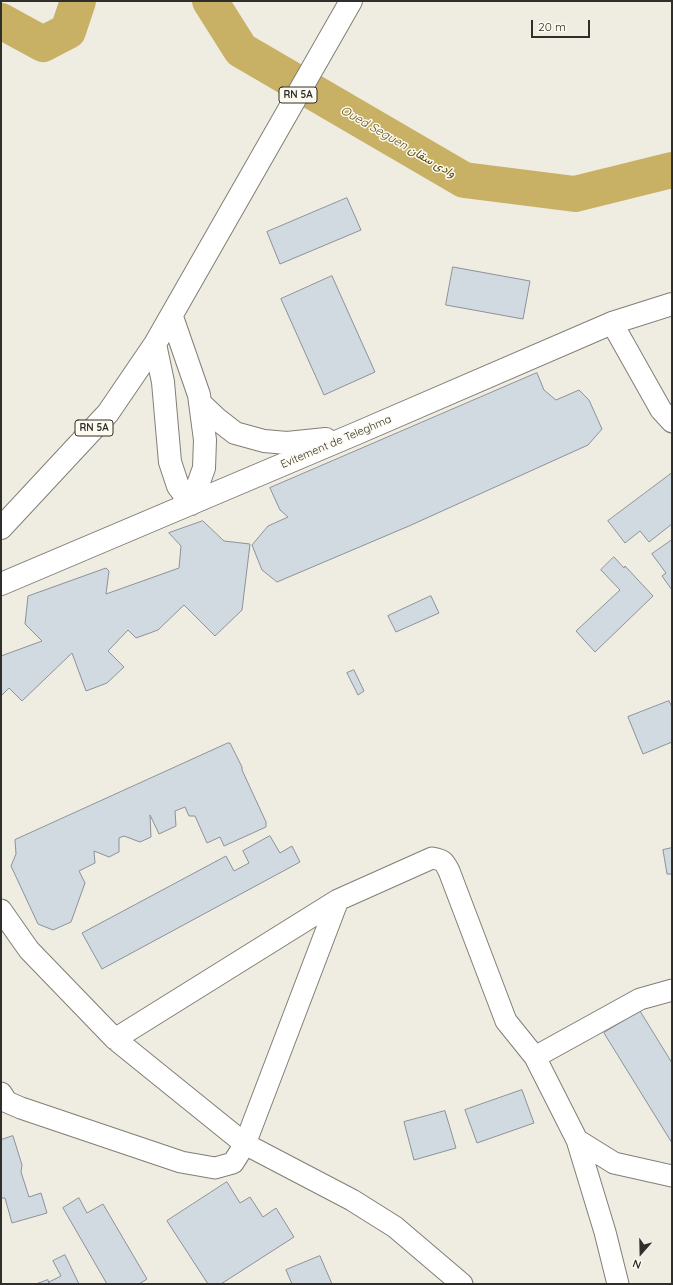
<!DOCTYPE html>
<html>
<head>
<meta charset="utf-8">
<style>
  body { margin:0 }
  #map { position:relative; width:673px; height:1285px; overflow:hidden; background:#efece2; font-family:Quicksand,sans-serif }
  canvas { display:block }
  .frame { position:absolute; inset:0; border:2px solid #302e2b; pointer-events:none }
  .north { position:absolute; left:621px; top:1233px; width:40px; height:40px; -webkit-text-stroke:3px #fdfaf0; paint-order:stroke; rotate:200deg; font-size:11px; font-weight:700; line-height:16px; text-align:center; color:#302e2b }
  .north::after { content:''; display:block; margin:auto; width:14px; height:18px; background:#302e2b; clip-path:polygon(50% 0,100% 100%,50% 72%,0 100%) }
  .scale { position:absolute; left:531px; top:20px; width:59px; height:18px; box-sizing:border-box; border:2px solid #302e2b; border-top:0; padding-left:5px; font-size:12px; line-height:14px; white-space:nowrap; color:#302e2b; -webkit-text-stroke:3px #fdfaf0; paint-order:stroke }
</style>
</head>
<body>
<div id="map">
<canvas width="673" height="1285"></canvas>
<div class="frame"></div>
<div class="north">N</div>
<div class="scale">20 m</div>
</div>
<script>
const ctx = document.querySelector('canvas').getContext('2d');
ctx.lineJoin = 'round';
function stroke(path, color, width, dash) { ctx.strokeStyle = color; ctx.lineWidth = width; ctx.lineCap = dash ? 'butt' : 'round'; ctx.setLineDash(dash || []); ctx.stroke(path); }
function fill(path, color) { ctx.fillStyle = color; ctx.fill(path, 'evenodd'); }
function write(font, color, halo, rows, align = 'center') {
  ctx.font = font + ' Quicksand,Vazirmatn,sans-serif'; ctx.lineWidth = 3; ctx.setLineDash([]); ctx.textBaseline = 'middle'; ctx.strokeStyle = halo; ctx.fillStyle = color; for (const [text, x, y, turn = 0] of rows) {
    ctx.save(); ctx.translate(x, y); ctx.rotate((+turn || 0) * Math.PI / 180); ctx.textAlign = isNaN(turn) ? turn : align; if (halo) ctx.strokeText(text, 0, 0); ctx.fillText(text, 0, 0); ctx.restore();
  }
}
stroke(new Path2D(`
  M210 1 241 50 464 180 575 194 672 170
  M1 21 43 44 68 31 78 1`), '#c8b164', 36);
const building = new Path2D(`
  M347 198 361 230 280 264 267 232Z
  M453 267 530 281 523 319 446 305Z
  M332 276 375 372 324 395 281 299Z
  M537 373 544 390 556 400 579 390 589 400 602 429 588 445 409 526 277 582 262 570 252 545 268 526 288 517 280 510 270 488Z
  M672 473V524L649 542 640 531 625 543 608 521Z
  M203 521 224 541 250 544 242 610 215 636 184 605 158 630 136 638 128 630 108 651 124 667 107 683 86 691 72 653 22 701 9 688 1 696V656L42 641 25 624 28 596 106 568 109 571 106 594 179 568 181 546 169 533Z
  M672 540V590L662 576 666 573 652 554Z
  M614 557 624 568 625 566 653 596 595 652 576 631 620 590 601 570Z
  M431 596 439 613 396 632 388 616Z
  M354 670 364 691 358 695 347 673Z
  M669 701 672 707V742L643 754 628 717Z
  M228 743H230L242 767V770L266 822V827L224 846 220 837 207 843 195 816H189L185 807 175 811 176 826 159 834 150 815 151 837 140 842 124 836 119 838V852L109 857 94 851 95 863 79 871 85 883 71 922 53 930 38 924 11 866 16 854 15 840Z
  M270 836 280 853 292 846 300 862 102 969 82 933 226 856 234 871 249 863 243 851Z
  M672 848V874H667L663 850Z
  M640 1011 672 1063V1143L604 1033Z
  M522 1090 534 1123 477 1143 465 1110Z
  M445 1111 456 1148 414 1160 404 1122Z
  M13 1136 22 1165 21 1172 29 1197 41 1193 47 1213 12 1223 5 1198H1V1140Z
  M227 1182 240 1203 250 1197 263 1217 276 1208 294 1237 221 1284H208L167 1221Z
  M79 1198 87 1213 103 1204 147 1279 139 1284H107L63 1208Z
  M65 1255 79 1284H50L49 1282 61 1276 53 1261Z
  M320 1256 332 1284H292L286 1270Z
  M48 1280 49 1284H36Z`);
fill(building, '#d1d9e1');
stroke(building, '#8b9299', 1);
const minor = new Path2D(`
  M612 323 661 410 672 422
  M1 910 29 950 115 1039 245 1144 352 1200 395 1227 462 1284
  M115 1039 338 900 432 858C443 860 444 861 449 871L506 1021 535 1057 577 1140 605 1232 618 1284
  M535 1057 640 999 672 990
  M1 1093 7 1102 21 1108 181 1162 215 1168 233 1163 245 1144 338 900
  M577 1140 614 1163 672 1176`);
const primary = new Path2D(`
  M172 317 199 395 205 440 204 468 191 504
  M155 344 163 382 170 462 178 486 191 504
  M200 403 217 419 235 433 264 441 287 443 326 439
  M1 528 108 413 155 344 351 1
  M1 584 355 434 612 323 672 304`);
stroke(minor, '#807e75', 23);
stroke(primary, '#807e75', 24);
stroke(minor, '#fff', 21);
stroke(primary, '#fff', 22);
for (const [x, y, w] of [
  [298,95,38],
  [94,428,38]
]) { const box = new Path2D(); box.roundRect(x - w / 2, y - 8, w, 16, 3); ctx.fillStyle = '#fdfaf0'; ctx.fill(box); stroke(box, '#302e2b', 1); }
write('bold 10px', '#302e2b', null, [
  ["RN 5A",298,95],
  ["RN 5A",94,428]
]);
write('11px', '#302e2b', '#fdfaf0', [
  ["Evitement de Teleghma",336,442,-23]
]);
write('italic 12px', '#5b4b0c', '#fdfaf0', [
  ["Oued Seguen وادى سقان",398,142,30]
]);
</script>
</body>
</html>
